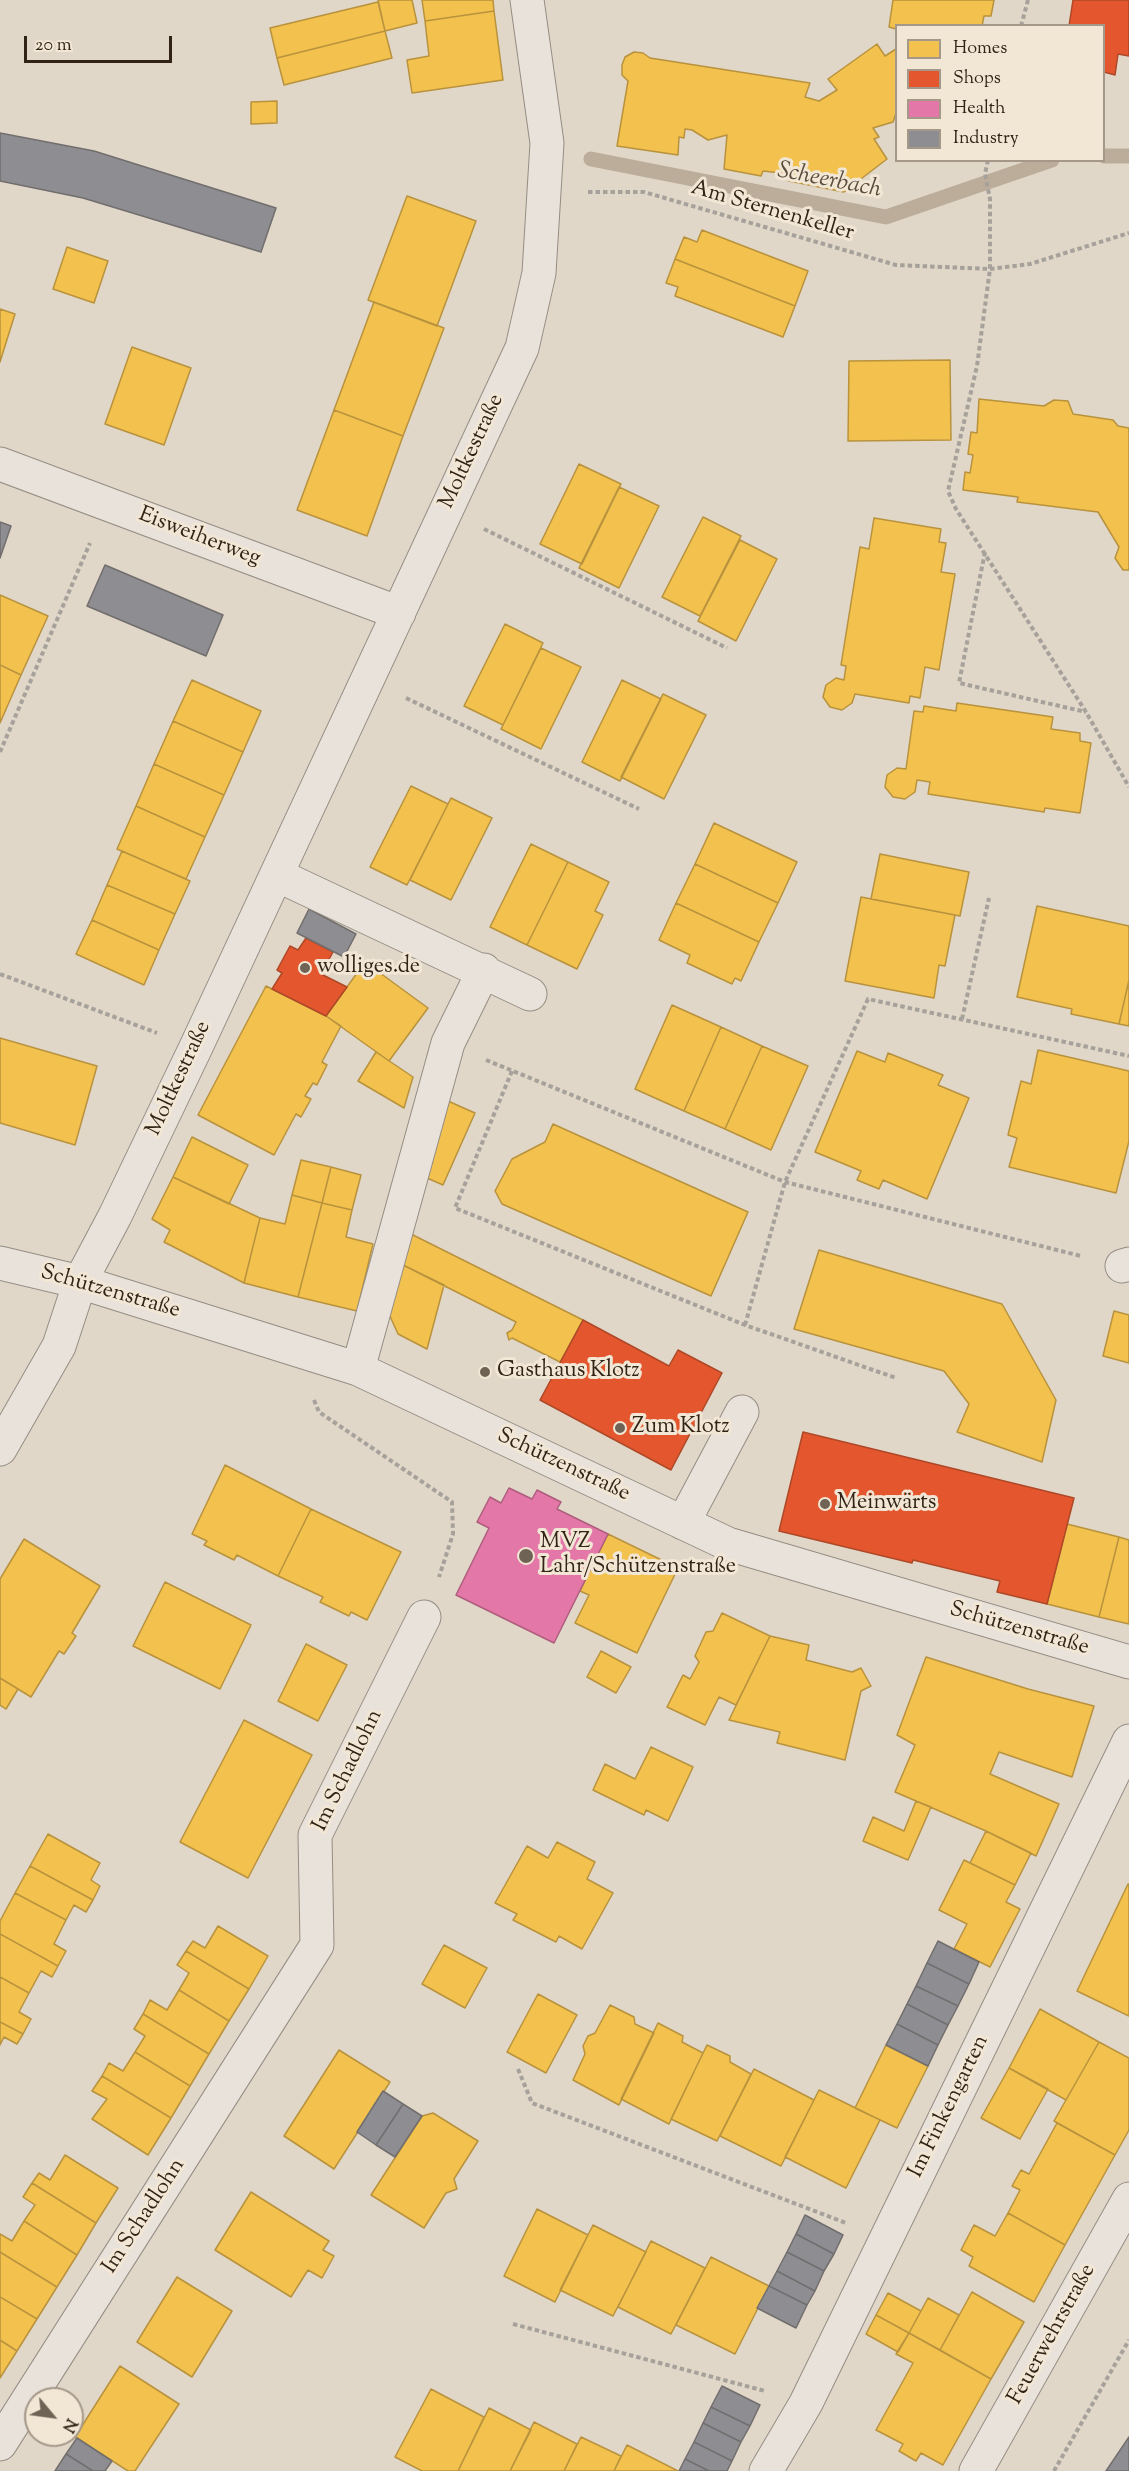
<!DOCTYPE html>
<html>
<head>
<meta charset="utf-8">
<style>
  body { margin:0 }
  #map { position:relative; width:1129px; height:2471px; overflow:hidden; background:#e1d7c9; font-family:"Sorts Mill Goudy",serif }
  canvas { display:block }
  .legend { position:absolute; left:895px; top:24px; width:210px; height:138px; box-sizing:border-box; background:#f2e6d5; border:2px solid #a59889; margin:0; padding:8px 10px; list-style:none; font-size:18px; color:#312416 }
  .legend li { display:flex; align-items:center; gap:12px; height:30px }
  .legend b { width:30px; border:2px solid #a59889 }
  .north { position:absolute; left:24px; top:2387px; width:60px; height:60px; box-sizing:border-box; background:#f2e6d5; border:2px solid #a59889; border-radius:50%; rotate:119deg; font-size:16px; font-weight:700; line-height:24px; text-align:center; color:#312416 }
  .north::after { content:''; display:block; margin:auto; width:21px; height:27px; background:#6f6355; clip-path:polygon(50% 0,100% 100%,50% 72%,0 100%) }
  .scale { position:absolute; left:24px; top:36px; width:148px; height:27px; box-sizing:border-box; border:3px solid #312416; border-top:0; padding-left:8px; font-size:18px; line-height:21px; white-space:nowrap; color:#312416; -webkit-text-stroke:4px #f2e6d5; paint-order:stroke }
</style>
</head>
<body>
<div id="map">
<canvas width="1129" height="2471"></canvas>
<ul class="legend">
<li><b style="height:16px;background:#f2c14e"></b>Homes</li>
<li><b style="height:16px;background:#e4572e"></b>Shops</li>
<li><b style="height:16px;background:#e377a8"></b>Health</li>
<li><b style="height:16px;background:#8d8d92"></b>Industry</li>
</ul>
<div class="north">N</div>
<div class="scale">20 m</div>
</div>
<script>
const ctx = document.querySelector('canvas').getContext('2d');
ctx.lineJoin = 'round';
function fill(path, color) { ctx.fillStyle = color; ctx.fill(path, 'evenodd'); }
function stroke(path, color, width, dash) { ctx.strokeStyle = color; ctx.lineWidth = width; ctx.lineCap = dash ? 'butt' : 'round'; ctx.setLineDash(dash || []); ctx.stroke(path); }
function write(font, color, halo, rows, align = 'center') {
  ctx.font = font + ' "Sorts Mill Goudy",serif'; ctx.lineWidth = 6; ctx.setLineDash([]); ctx.textBaseline = 'middle'; ctx.strokeStyle = halo; ctx.fillStyle = color; for (const [text, x, y, turn = 0] of rows) {
    ctx.save(); ctx.translate(x, y); ctx.rotate((+turn || 0) * Math.PI / 180); ctx.textAlign = isNaN(turn) ? turn : align; if (halo) ctx.strokeText(text, 0, 0); ctx.fillText(text, 0, 0); ctx.restore();
  }
}
const homes = new Path2D(`
  M378 0H412L417 23 385 31Z
  M422 0H493L494 11 425 21Z
  M893 0H994L991 16H984L982 26H896V29L889 27Z
  M378 2 385 31 277 58 270 28Z
  M494 11 503 80 412 93 407 60 429 56 425 21Z
  M385 31 392 58 284 85 277 58Z
  M877 44 885 56 896 49V113L893 122 873 128 879 137 874 139 887 159 844 192 789 181V174L763 171 761 176 724 169 727 135 708 140 692 130 685 129 684 138 679 137 678 155 617 146 628 81 622 75V65L625 57 634 52 643 53 650 58 810 83 805 97 819 101 837 90 828 79Z
  M277 101V123L251 124V102Z
  M407 196 476 221 437 326 368 300Z
  M702 230 808 271 795 306 675 259 684 237 697 242Z
  M67 247 108 261 94 303 53 289Z
  M675 259 795 306 783 337 675 296 678 287 666 283Z
  M374 302 444 328 403 436 334 410Z
  M0 309 15 314 0 362Z
  M132 347 191 368 164 445 105 424Z
  M950 360 951 440 848 441 849 361Z
  M979 399 1044 406 1054 400 1068 401 1073 414 1113 420 1118 426 1129 428V570H1123L1115 558 1119 547 1098 512 1017 502 1018 497 963 490 965 472 970 473 973 455 968 454 971 432 977 433Z
  M334 410 403 436 367 536 297 510Z
  M579 464 621 484 582 564 540 544Z
  M619 487 659 506 619 588 579 568Z
  M703 517 741 536 700 616 662 597Z
  M874 518 941 529 939 542 946 543 941 572 955 574 939 670 925 667 920 698 910 696 909 703 855 694 852 703 842 710 830 707 823 697 826 685 836 678 844 680 846 666 841 665 860 547 869 549Z
  M740 540 777 559 736 641 698 621Z
  M0 595 48 616 21 675 0 665Z
  M505 624 543 643 503 725 464 706Z
  M541 648 581 667 541 749 501 729Z
  M0 665 21 675 0 723Z
  M192 680 261 711 243 752 173 721Z
  M622 680 661 699 620 781 582 762Z
  M663 694 706 715 664 799 621 777Z
  M957 703 1053 717 1051 729 1080 733V741L1091 743 1080 813 1045 808 1044 812 928 794 930 782 917 780 915 792 905 799 893 797 885 787 887 775 897 768 906 769 914 711 923 712 924 706 956 711Z
  M173 721 243 752 224 795 154 764Z
  M154 764 224 795 205 837 136 806Z
  M411 786 448 804 407 885 370 867Z
  M451 798 492 818 451 900 410 880Z
  M136 806 205 837 186 879 117 849Z
  M714 823 797 862 778 903 695 864Z
  M531 844 568 862 527 945 490 927Z
  M122 851 190 881 175 914 107 885Z
  M880 854 969 872 960 916 871 899Z
  M568 862 609 882 595 911 603 915 577 969 527 945Z
  M695 864 778 903 759 942 676 903Z
  M107 885 175 914 159 950 92 920Z
  M861 897 955 915 945 966 939 965 934 998 845 981Z
  M676 903 759 942 741 981 735 978 732 984 687 963 690 955 659 940Z
  M1037 906 1129 926V980L1119 1024 1071 1014 1072 1009 1017 997Z
  M92 920 159 950 144 985 76 954Z
  M365 962 428 1008 389 1061 326 1016Z
  M1129 980V1026L1119 1024Z
  M266 986 326 1016 341 1026 322 1062 327 1065 317 1085 313 1083 305 1096 311 1099 301 1117 296 1114 274 1155 198 1115Z
  M672 1005 721 1027 684 1111 635 1089Z
  M721 1027 762 1046 725 1129 684 1111Z
  M0 1038 97 1066 75 1145 0 1123Z
  M762 1046 808 1066 771 1150 725 1129Z
  M1038 1050 1129 1071V1141L1116 1193 1009 1167 1017 1138 1008 1135 1021 1081 1031 1084Z
  M857 1051 885 1062 888 1053 943 1075 938 1085 969 1098 927 1199 883 1180 879 1189 857 1180 861 1171 815 1152Z
  M376 1052 413 1077 404 1108 358 1081Z
  M448 1101 475 1113 443 1185 427 1178Z
  M553 1124 748 1212 711 1296 502 1204 495 1191 512 1159 545 1142Z
  M192 1137 248 1165 229 1204 173 1177Z
  M301 1160 331 1167 322 1203 292 1195Z
  M331 1167 361 1175 352 1210 322 1203Z
  M173 1177 260 1218 244 1283 164 1242 170 1230 152 1219Z
  M292 1195 322 1203 298 1297 244 1283 260 1218 285 1224Z
  M322 1203 352 1210 346 1237 373 1244 357 1311 298 1297Z
  M411 1234 583 1320 560 1362 512 1338 509 1340 507 1333 512 1330 516 1322 403 1265Z
  M819 1250 1002 1304 1056 1400 1042 1462 957 1432 969 1404 944 1371 794 1329Z
  M403 1265 444 1285 427 1349 398 1334 389 1314Z
  M1114 1311 1129 1315V1363L1103 1356Z
  M225 1465 311 1509 278 1576 237 1555 234 1560 204 1545 207 1541 192 1534Z
  M311 1509 401 1552 367 1620 351 1612 349 1616 320 1602 323 1597 278 1576Z
  M1067 1524 1119 1537 1099 1617 1047 1604Z
  M608 1534 678 1568 637 1653 575 1623 589 1595 580 1591Z
  M1119 1537 1129 1540V1624L1099 1617Z
  M24 1539 100 1586 72 1633 76 1636 64 1654 59 1651 31 1697 0 1678V1579Z
  M165 1582 251 1625 220 1689 133 1646Z
  M722 1613 770 1636 736 1705 719 1697 705 1725 667 1707 683 1675 690 1679 699 1662 695 1656 706 1632 713 1631Z
  M770 1636 809 1645 806 1660 852 1672 861 1668 871 1686 861 1691 845 1760 777 1743 780 1732 729 1720Z
  M306 1644 347 1665 318 1721 278 1701Z
  M601 1651 631 1667 616 1693 587 1677Z
  M926 1657 1028 1689 1094 1706 1072 1777 999 1752 990 1774 1059 1804 1036 1856 986 1831 895 1792 915 1745 897 1735Z
  M0 1678 18 1689 6 1709 0 1705Z
  M244 1720 312 1755 248 1878 180 1842Z
  M651 1747 693 1767 668 1821 646 1810 644 1815 593 1790 605 1764 635 1779Z
  M916 1801 931 1807 908 1860 863 1841 873 1817 904 1831Z
  M986 1831 1031 1853 1015 1885 970 1863Z
  M48 1834 100 1863 91 1880 100 1886 93 1900 30 1866Z
  M557 1842 595 1862 587 1879 613 1893 582 1949 559 1936 556 1942 513 1920 517 1914 495 1903 527 1846 548 1858Z
  M964 1860 1015 1885 1006 1902 1020 1909 990 1967 954 1949 967 1924 939 1910Z
  M30 1866 93 1900 86 1912 74 1905 66 1920 15 1893Z
  M1128 1884H1129V2016L1077 1991Z
  M15 1893 66 1920 54 1944 66 1951 58 1966 0 1934V1921Z
  M218 1926 268 1956 249 1989 186 1951 193 1941 205 1948Z
  M0 1934 58 1966 52 1977 41 1971 29 1993 0 1977Z
  M444 1945 487 1968 465 2008 422 1984Z
  M186 1951 249 1989 229 2021 179 1990 189 1973 177 1965Z
  M0 1977 29 1993 19 2012 31 2019 23 2034 0 2022Z
  M179 1990 229 2021 209 2054 143 2014 150 2000 167 2010Z
  M538 1994 577 2015 546 2073 507 2052Z
  M610 2005 634 2017 635 2024 654 2033 619 2105 573 2080 585 2054 583 2046 588 2036 595 2033Z
  M1040 2009 1099 2042 1066 2100 1009 2068Z
  M143 2014 209 2054 190 2086 135 2052 145 2036 134 2029Z
  M0 2022 23 2034 17 2044 4 2037 0 2045Z
  M658 2023 683 2036 682 2042 703 2053 669 2124 621 2099Z
  M1099 2042 1129 2058V2130L1115 2155 1054 2121Z
  M707 2045 730 2056V2062L751 2074 717 2141 671 2119Z
  M886 2045 928 2066 897 2128 855 2108Z
  M339 2050 390 2082 334 2169 284 2136Z
  M135 2052 190 2086 171 2118 102 2076 109 2063 123 2071Z
  M1009 2068 1048 2089 1020 2139 981 2118Z
  M754 2069 814 2100 781 2166 720 2136Z
  M102 2076 171 2118 148 2155 92 2119 107 2099 92 2091Z
  M819 2090 880 2120 846 2188 785 2157Z
  M433 2113 478 2141 454 2179 457 2189 446 2193 424 2228 371 2195 422 2116Z
  M1057 2123 1115 2155 1065 2245 1008 2213 1020 2190 1012 2186 1021 2170 1029 2174Z
  M65 2155 118 2188 96 2223 32 2183 39 2173 50 2180Z
  M32 2183 96 2223 77 2255 24 2221 35 2205 23 2197Z
  M251 2192 329 2241 323 2250 334 2256 322 2278 308 2270 291 2297 215 2250Z
  M537 2209 588 2235 555 2302 504 2276Z
  M1008 2213 1065 2245 1034 2302 969 2266 973 2257 961 2250 974 2225 995 2236Z
  M24 2221 77 2255 57 2287 0 2252V2234L12 2241Z
  M593 2225 646 2252 613 2316 560 2290Z
  M651 2241 705 2268 671 2334 618 2307Z
  M0 2252 57 2287 37 2319 0 2297Z
  M711 2257 769 2286 735 2354 676 2325Z
  M177 2277 232 2311 192 2377 137 2342Z
  M972 2292 1024 2322 991 2379 940 2350Z
  M888 2293 921 2311 909 2333 876 2315Z
  M0 2297 37 2319 17 2351 0 2340Z
  M928 2298 959 2315 940 2350 909 2333Z
  M876 2315 909 2333 898 2352 866 2334Z
  M909 2333 991 2379 943 2465 921 2453 916 2461 899 2451 903 2444 876 2430 913 2363 896 2354Z
  M0 2340 17 2351 0 2378Z
  M120 2366 179 2404 135 2471H128L75 2437Z
  M431 2389 484 2417 458 2471H422L395 2457Z
  M489 2408 531 2430 510 2471H458Z
  M534 2422 577 2444 564 2471H510Z
  M581 2437 621 2456 614 2471H564Z
  M627 2445 678 2471H614Z`);
fill(homes, '#f2c14e');
stroke(homes, '#b8923d', 1.5);
const shops = new Path2D(`
  M1073 0H1129V56L1118 54 1115 75 1104 72V26H1069Z
  M306 938 333 952 321 974 347 987 326 1016 272 989 282 973 277 970 290 946 298 950Z
  M583 1320 669 1366 678 1350 722 1373 671 1470 540 1400Z
  M803 1432 1074 1498 1047 1604 997 1592 1000 1581 913 1560 912 1563 779 1531Z`);
fill(shops, '#e4572e');
stroke(shops, '#ae4827', 1.5);
const health = new Path2D(`
  M509 1488 532 1499 537 1490 561 1502 557 1509 608 1534 554 1643 456 1595 489 1528 477 1522 490 1497 501 1503Z`);
fill(health, '#e377a8');
stroke(health, '#ae5e7c', 1.5);
const industry = new Path2D(`
  M0 133 94 151 276 208 261 252 83 198 0 181Z
  M0 522 11 526 0 558Z
  M105 565 223 615 206 656 87 606Z
  M309 909 356 934 344 957 297 933Z
  M938 1941 979 1962 969 1984 927 1963Z
  M927 1963 969 1984 958 2006 916 1986Z
  M916 1986 958 2006 948 2025 907 2004Z
  M907 2004 948 2025 938 2045 897 2024Z
  M897 2024 938 2045 928 2066 886 2045Z
  M383 2091 403 2104 376 2145 357 2132Z
  M403 2104 422 2116 395 2157 376 2145Z
  M805 2215 843 2235 834 2254 796 2234Z
  M796 2234 834 2254 824 2271 787 2252Z
  M787 2252 824 2271 815 2291 777 2271Z
  M777 2271 815 2291 807 2305 769 2286Z
  M769 2286 807 2305 796 2328 757 2308Z
  M722 2386 760 2405 750 2426 711 2407Z
  M711 2407 750 2426 741 2442 703 2423Z
  M703 2423 741 2442 732 2461 694 2442Z
  M1129 2437V2471H1106Z
  M77 2438 112 2461 105 2471H93L66 2454Z
  M694 2442 732 2461 727 2471H709L685 2459Z
  M66 2454 93 2471H55Z
  M685 2459 709 2471H679Z`);
fill(industry, '#8d8d92');
stroke(industry, '#716e6d', 1.5);
stroke(new Path2D(`
  M1104 156H1129
  M591 159 886 217 1052 160`), '#bcad9a', 15);
const minor = new Path2D(`
  M0 464 399 613
  M277 875 530 994
  M0 1263 80 1282 358 1369 728 1544 1129 1662
  M1122 1266 1129 1264
  M358 1369 448 1043 484 970
  M0 1449 59 1346 80 1282 115 1216 196 1047 522 348 539 273 547 143 527 0
  M683 1523 742 1412
  M0 2444 317 1945 315 1835 424 1617
  M766 2471 806 2403 1129 1741
  M976 2471 1129 2199`);
stroke(minor, '#958d83', 35);
stroke(new Path2D(`
  M1021 26 1028 0
  M988 160 985 174 990 199V269L977 366 948 491 956 509 1086 712 1129 787
  M588 192H644L896 265 990 269 1030 264 1129 233
  M484 529 727 648
  M985 552 959 683 1086 712
  M406 698 639 809
  M0 752 90 543
  M0 974 157 1033
  M962 1019 989 898
  M486 1060 785 1182 1081 1256
  M512 1071 455 1208 745 1325 896 1378
  M745 1325 785 1182 868 999 1129 1056
  M314 1400 319 1412 452 1502 453 1534 439 1577
  M518 2069 532 2103 846 2223
  M513 2324 765 2391
  M1054 2471 1129 2340`), '#a6a19a', 4, [4.5, 3]);
stroke(minor, '#e8e2db', 33);
for (const [x, y, r, color] of [
  [305,968,6,"#6f6355"],
  [485,1372,6,"#6f6355"],
  [620,1428,6,"#6f6355"],
  [825,1504,6,"#6f6355"],
  [526,1556,8,"#6f6355"]
]) { const dot = new Path2D(); dot.arc(x, y, r, 0, 2 * Math.PI); ctx.fillStyle = color; ctx.fill(dot); stroke(dot, '#f2e6d5', 2); }
write('22px', '#312416', '#f2e6d5', [
  ["Am Sternenkeller",772,212,16],
  ["Moltkestraße",473,452,-65],
  ["Eisweiherweg",199,538,21],
  ["Moltkestraße",180,1079,-65],
  ["Schützenstraße",110,1293,16],
  ["Schützenstraße",563,1466,25],
  ["Schützenstraße",1019,1630,16],
  ["Im Schadlohn",349,1771,-64],
  ["Im Finkengarten",950,2107,-64],
  ["Im Schadlohn",145,2217,-57],
  ["Feuerwehrstraße",1053,2335,-61]
]);
write('22px', '#312416', '#f2e6d5', [
  ["wolliges.de",317,968],
  ["Gasthaus Klotz",497,1372],
  ["Zum Klotz",632,1428],
  ["Meinwärts",837,1504],
  ["MVZ",540,1543],
  ["Lahr/Schützenstraße",540,1568]
], 'left');
write('italic 24px', '#5c4e3d', '#f2e6d5', [
  ["Scheerbach",829,182,11]
]);
</script>
</body>
</html>
